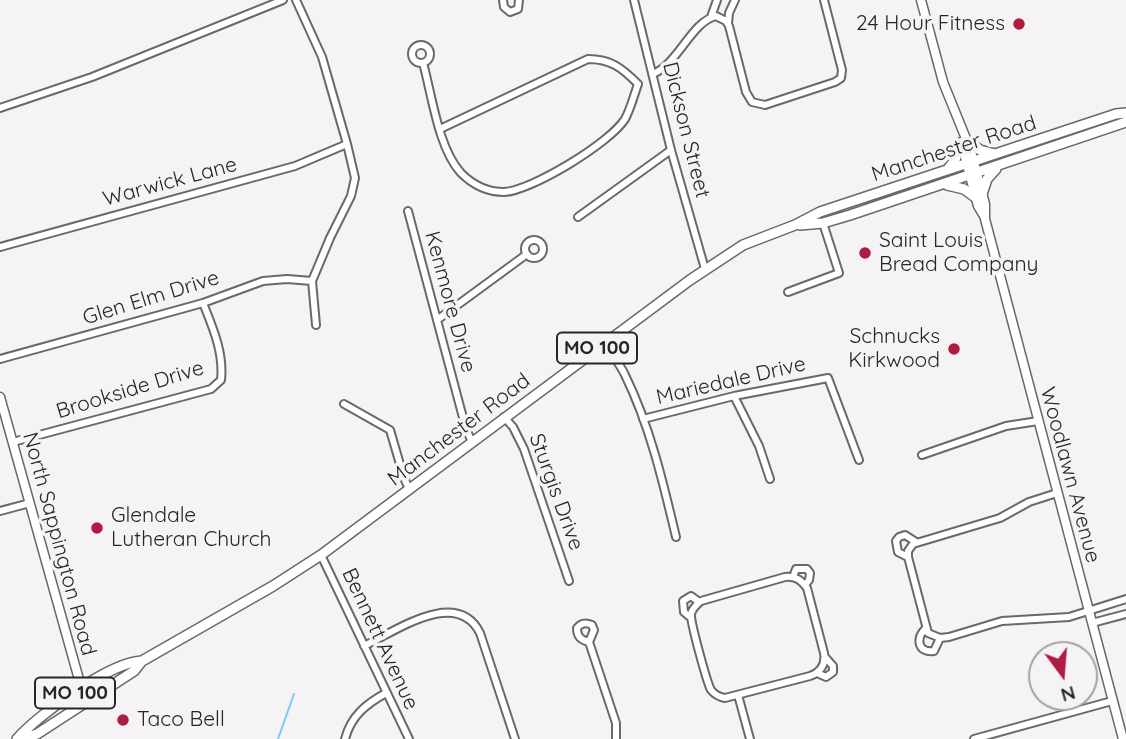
<!DOCTYPE html>
<html>
<head>
<meta charset="utf-8">
<style>
  body { margin:0 }
  #map { position:relative; width:1126px; height:739px; overflow:hidden; background:#f5f3f6; font-family:Quicksand,sans-serif }
  canvas { display:block }
  .north { position:absolute; left:1028px; top:641px; width:70px; height:70px; box-sizing:border-box; background:#f5f3f6; border:2px solid #a3a1a3; border-radius:50%; rotate:164deg; font-size:19px; font-weight:700; line-height:28px; text-align:center; color:#272627 }
  .north::after { content:''; display:block; margin:auto; width:24px; height:32px; background:#af1c42; clip-path:polygon(50% 0,100% 100%,50% 72%,0 100%) }
</style>
</head>
<body>
<div id="map">
<canvas width="1126" height="739"></canvas>
<div class="north">N</div>
</div>
<script>
const ctx = document.querySelector('canvas').getContext('2d');
ctx.lineJoin = 'round';
function stroke(path, color, width, dash) { ctx.strokeStyle = color; ctx.lineWidth = width; ctx.lineCap = dash ? 'butt' : 'round'; ctx.setLineDash(dash || []); ctx.stroke(path); }
function write(font, color, halo, rows, align = 'center') {
  ctx.font = font + ' Quicksand,sans-serif'; ctx.lineWidth = 7; ctx.setLineDash([]); ctx.textBaseline = 'middle'; ctx.strokeStyle = halo; ctx.fillStyle = color; for (const [text, x, y, turn = 0] of rows) {
    ctx.save(); ctx.translate(x, y); ctx.rotate((+turn || 0) * Math.PI / 180); ctx.textAlign = isNaN(turn) ? turn : align; if (halo) ctx.strokeText(text, 0, 0); ctx.fillText(text, 0, 0); ctx.restore();
  }
}
stroke(new Path2D(`
  M278 739 294 694`), '#77ccef', 2);
const street = new Path2D(`
  M296 0 322 57 347 144 355 178 351 196 330 238 312 281 316 325
  M503 0 504 7 510 12 518 9 519 0
  M634 0 671 150 705 269
  M711 17 717 0
  M728 24 729 13 735 0
  M412 54a9 9 0 1 1 18 0a9 9 0 1 1-18 0Z
  M423 63C432 95 438 148 461 173 472 184 487 192 504 192 531 191 610 143 625 119 631 108 634 95 638 84
  M653 74C679 63 691 22 716 16L726 21 729 26 746 92 752 102 765 105 835 82 841 78 842 70 824 0
  M0 108 92 77 283 0
  M440 129 588 59C611 59 622 68 638 84
  M408 211 466 429 472 442
  M578 217 671 150
  M525 249a9 9 0 1 1 18 0a9 9 0 1 1-18 0Z
  M0 247 295 166 347 144
  M788 292 839 273 823 223
  M437 320 527 254
  M604 343C611 353 620 364 625 375 650 426 663 482 676 537
  M0 359 203 303 263 281 287 279 312 281
  M734 396 759 446 770 479
  M344 404 390 430 404 478 409 489
  M504 417 513 427 524 449 569 581
  M643 419 734 396 828 378 859 460
  M13 442 211 389 221 380C224 353 213 328 203 303
  M922 455 1006 426 1038 421
  M1057 493 1029 502 1000 518 913 544 908 551V557L928 633 940 638 949 637 1002 621 1069 617 1126 599
  M0 511 30 503
  M321 555 409 739
  M908 557 898 552 896 541 899 537 905 535 916 542
  M785 577C796 576 801 580 807 588L824 653C826 664 821 672 810 676L725 698C719 697 715 695 711 690 707 683 690 621 691 614 692 609 696 605 701 601Z
  M793 577 796 569H807L810 573 809 580 805 585
  M690 617 684 612 683 601 691 596 699 602
  M1092 623 1126 614
  M926 628C915 639 918 653 934 651L940 638
  M589 642C581 640 577 637 577 628 581 623 585 622 592 625L594 630 589 642 616 723V739
  M364 646C396 631 457 587 480 633L515 739
  M817 673 826 677 833 672V666L825 657
  M738 695 750 739
  M345 739C351 716 366 704 386 693
  M974 739 1112 701`);
const secondary = new Path2D(`
  M921 0 943 82 971 151 985 204V219L1123 739
  M961 142 978 206 984 216
  M0 397 85 701`);
const primary = new Path2D(`
  M969 142 980 150 995 154
  M948 169 955 160 961 143
  M947 185 964 189 975 197
  M982 194 987 179 996 169
  M800 225 823 223 850 215 1126 122
  M17 739C38 715 110 662 142 661
  M22 739 37 734 134 671 142 661 273 586 321 555 690 280 743 245 795 225 820 212 1116 114 1126 113`);
stroke(street, '#6a686a', 10);
stroke(secondary, '#6a686a', 11);
stroke(primary, '#6a686a', 12);
stroke(street, '#fff', 6);
stroke(secondary, '#fff', 8);
stroke(primary, '#fff', 9);
for (const [x, y, r, color] of [
  [1019,24,7,"#af1c42"],
  [865,253,7,"#af1c42"],
  [954,349,7,"#af1c42"],
  [97,528,7,"#af1c42"],
  [123,720,7,"#af1c42"]
]) { const dot = new Path2D(); dot.arc(x, y, r, 0, 2 * Math.PI); ctx.fillStyle = color; ctx.fill(dot); stroke(dot, '#f5f3f6', 2.5); }
for (const [x, y, w] of [
  [597,348,80],
  [75,693,80]
]) { const box = new Path2D(); box.roundRect(x - w / 2, y - 15.5, w, 31, 5); ctx.fillStyle = '#f5f3f6'; ctx.fill(box); stroke(box, '#272627', 2); }
write('bold 19px', '#272627', null, [
  ["MO 100",597,348],
  ["MO 100",75,693]
]);
write('21px', '#272627', '#f5f3f6', [
  ["24 Hour Fitness",1005,24,"right"],
  ["Saint Louis",879,241],
  ["Bread Company",879,265],
  ["Schnucks",940,337,"right"],
  ["Kirkwood",940,361,"right"],
  ["Glendale",111,516],
  ["Lutheran Church",111,540],
  ["Taco Bell",137,720]
], 'left');
write('21px', '#272627', '#f5f3f6', [
  ["Dickson Street",686,130,76],
  ["Manchester Road",954,149,-18],
  ["Warwick Lane",170,182,-15],
  ["Glen Elm Drive",151,298,-17],
  ["Kenmore Drive",450,302,75],
  ["Mariedale Drive",731,381,-13],
  ["Brookside Drive",130,390,-17],
  ["Manchester Road",459,430,-37],
  ["Woodlawn Avenue",1070,475,75],
  ["Sturgis Drive",556,492,70],
  ["North Sappington Road",59,544,75],
  ["Bennett Avenue",380,639,65]
]);
</script>
</body>
</html>
